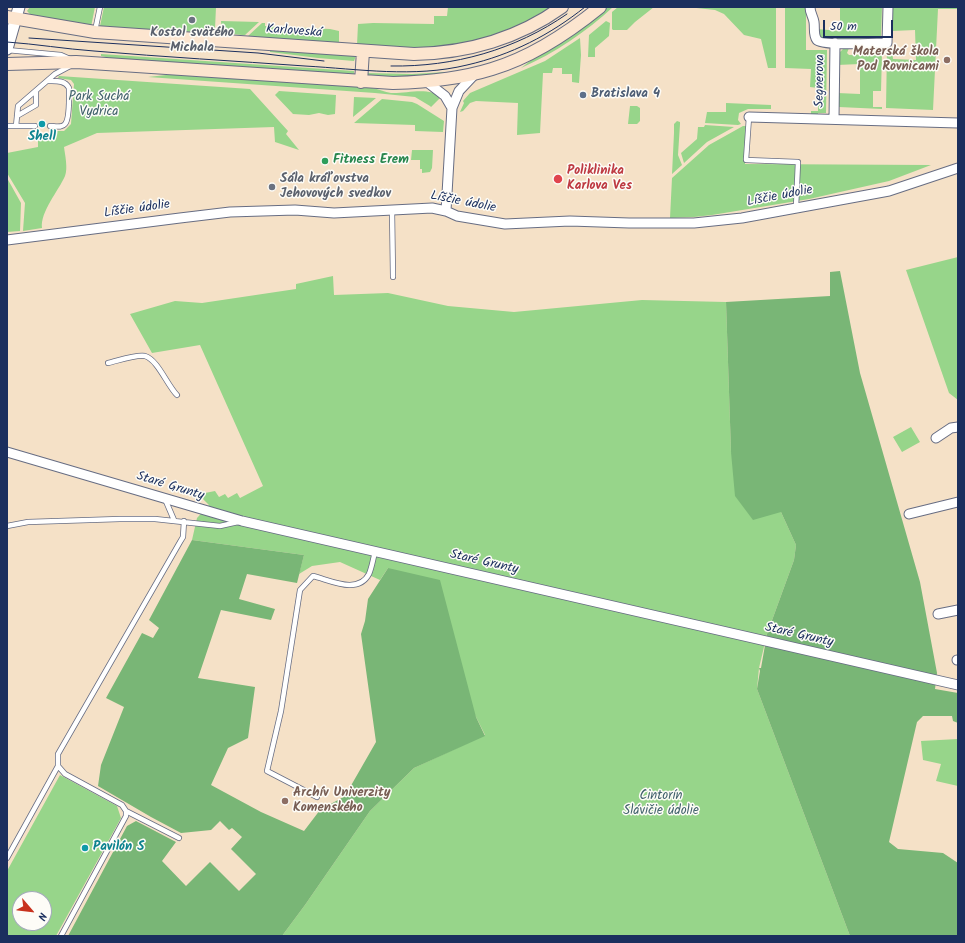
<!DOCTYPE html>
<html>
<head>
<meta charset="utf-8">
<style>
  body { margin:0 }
  #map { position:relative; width:965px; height:943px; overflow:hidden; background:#f5e1c7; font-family:Kalam,sans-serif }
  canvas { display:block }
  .frame { position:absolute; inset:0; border:8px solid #1b2f5e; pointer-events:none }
  .north { position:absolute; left:12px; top:891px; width:40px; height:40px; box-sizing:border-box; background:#fdfcf7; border:1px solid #a3aaba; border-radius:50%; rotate:118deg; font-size:11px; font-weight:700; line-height:16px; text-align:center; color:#1b2f5e }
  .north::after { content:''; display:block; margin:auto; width:14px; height:18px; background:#c8321e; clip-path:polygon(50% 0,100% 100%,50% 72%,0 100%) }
  .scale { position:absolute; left:823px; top:20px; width:70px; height:18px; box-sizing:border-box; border:2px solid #1b2f5e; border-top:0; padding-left:5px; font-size:12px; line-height:14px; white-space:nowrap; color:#1b2f5e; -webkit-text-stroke:3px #fdfcf7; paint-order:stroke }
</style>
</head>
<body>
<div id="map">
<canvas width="965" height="943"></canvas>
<div class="frame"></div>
<div class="north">N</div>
<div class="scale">50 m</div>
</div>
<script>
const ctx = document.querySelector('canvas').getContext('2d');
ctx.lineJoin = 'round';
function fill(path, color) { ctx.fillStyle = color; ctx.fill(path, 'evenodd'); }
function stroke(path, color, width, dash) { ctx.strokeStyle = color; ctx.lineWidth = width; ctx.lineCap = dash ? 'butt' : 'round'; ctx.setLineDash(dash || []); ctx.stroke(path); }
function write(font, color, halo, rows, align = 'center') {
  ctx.font = font + ' Kalam,sans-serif'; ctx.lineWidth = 3; ctx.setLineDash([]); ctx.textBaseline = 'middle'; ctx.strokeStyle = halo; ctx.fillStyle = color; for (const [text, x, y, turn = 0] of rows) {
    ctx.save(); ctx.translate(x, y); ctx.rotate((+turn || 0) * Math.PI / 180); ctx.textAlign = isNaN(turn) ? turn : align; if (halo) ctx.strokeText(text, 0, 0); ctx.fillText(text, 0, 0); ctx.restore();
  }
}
fill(new Path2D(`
  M30 7H95L91 27 34 18 27 11Z
  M104 7H216L215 29 212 33 176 31 169 32 102 28 100 26Z
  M448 7H552C515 30 472 48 428 48 404 49 381 47 357 45L358 24 373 23 434 24V16H447Z
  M607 7H613C586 32 555 53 521 68L538 55 578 31Z
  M618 7H654L635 22 627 30H613L612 29V12Z
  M687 7H776V68H768L761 39 744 35 724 14 715 10Z
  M785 7H806V50H827L826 113H818V116H811V111H818V88L810 87 811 69 785 68Z
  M840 7H882L881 37 877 39H826L819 37 817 29 840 31Z
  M893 7H958V9H938L933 110 886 108 887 48H892L893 59 916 60 915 30 892 31Z
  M221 21 259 22 245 35H242L222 33Z
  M606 21 610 23 609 36 595 48V57H588L589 35Z
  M262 23H265V26L330 29 339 31V44L248 36Z
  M580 38 581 55 579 83 572 82V74H562V68H553L552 73H543L540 133 517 135 518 103 476 101 470 103 463 111 460 112 464 103 463 101 470 93 545 61Z
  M844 48H849L847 53 849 55 882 54 881 91H873V107H882V109L839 107 837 93 860 94V64L837 65 839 53Z
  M270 49 356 56 354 61 318 58 270 52Z
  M101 54 354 71V75L120 60 101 56Z
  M446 72 447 74 401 78 370 76 366 73 412 74Z
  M175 74 372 88C378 89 385 92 391 93 405 94 431 86 440 98L431 107 430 106 415 97 375 93 148 77Z
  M59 76 250 89 288 131 286 134 299 150 275 142 274 127 97 133 64 147C65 155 68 168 65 176 59 190 40 212 42 228L23 231 25 203 7 173V153L38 147V134L51 135 52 131H64L71 124 74 84 71 80 58 78Z
  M279 91 336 95 335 114 328 115 319 113 309 115 293 114 275 95Z
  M354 97 376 98 353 117Z
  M382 99 412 102 417 104 444 121 443 132 415 131V125L354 123Z
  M726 103 771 105V109H748L739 113 738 120 741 124 738 125 705 123 707 112H726Z
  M630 106H637L640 108V121L637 124H628Z
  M677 121 680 122V124L678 155 682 165 672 174 674 133V124Z
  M705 125 734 127 707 142 684 163 681 153 697 139 698 127H704Z
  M743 126H746L745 164 931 165 889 181 809 199 712 215 694 217 670 218 672 178 709 145Z
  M412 150H433L432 168 430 172 422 173V169H420V160H411Z
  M7 178 21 203 20 231 7 232Z
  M958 257V400L949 393 906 270Z
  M333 276 334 295 388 293 448 306 514 312 642 300 726 302 731 452 781 512 796 545 794 560 767 634 759 668 757 689 850 936H282L305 905 370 811 414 768 485 735 476 717 388 568 380 580 340 562 312 566 299 574 304 555 192 540 197 518 209 505 203 499 205 493 215 491 219 497 225 494 228 498 237 493 240 498 263 486 200 345 152 353 130 314 175 301 202 303 296 289V284Z
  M911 427 920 442 902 452 893 437Z
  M958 739V786L936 781 941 764 923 760 921 741Z
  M60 775 117 806 121 818 56 936H7V871ZM20 899H44V923H20Z`), '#97d58a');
fill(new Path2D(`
  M840 271 860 373 920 582 937 673 935 689 958 693V723L953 721 952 716H923L917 722 889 842 898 849 943 853 958 863V936H850L757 689 760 671 759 668H761L767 634 794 560 796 545 781 512 753 520 735 496 731 452 726 302 830 296V272Z
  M192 540 304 555 297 583 247 574 239 599 275 609 271 620 221 610 198 678 255 687 248 738 228 748 211 785 261 812 304 831 320 810 345 796 376 742 361 634 365 621 368 599 388 568 440 580 476 717 485 736 414 768 370 811 305 905 282 936H68L127 826 136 821 176 842 162 861 186 886 210 862 239 891 256 874 231 849 242 837 232 828 229 830 220 821 211 830 181 833 151 817 98 786 101 765 124 707 106 698 142 633 153 638 159 628 149 620Z`), '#79b676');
const service = new Path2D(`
  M95 31 100 7
  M7 50 61 55 70 59
  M48 81C56 81 65 80 69 88 69 96 70 119 65 124 62 128 55 126 50 126
  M17 116 36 105V91
  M749 117 746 160 798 162 796 207
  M7 126H16L18 106 55 74 70 66
  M16 126H35
  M392 209 393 277
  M108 363C117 361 137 354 145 356 158 360 167 385 177 395
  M165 499 174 520
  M7 526 28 522 120 519H155L220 526 238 522
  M317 797 267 771 281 711 300 590 313 576C330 580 358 595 369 574 372 567 373 559 375 552
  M126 811 179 838
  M7 858 58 766
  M61 936 126 816V811L122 805 65 774 58 766V754L180 542 183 537 184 521`);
const minor = new Path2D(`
  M810 7C810 13 813 16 814 22 815 28 813 35 817 40 822 46 876 43 887 43L888 7
  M427 82 445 96 452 108
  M749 117 958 123
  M834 119 835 43
  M446 211 452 108 459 91 475 74
  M7 240 180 218 230 212 295 210 334 213 432 208 446 211 457 216 505 224 570 221 629 223H694L742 218 889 191 958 168
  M936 438 951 428 958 427
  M7 452 242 521 958 685
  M909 514 958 502
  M938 614 958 610
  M957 660H958`);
const tertiary = new Path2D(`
  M7 49 19 7`);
const secondary = new Path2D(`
  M7 17 95 32 414 54C467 53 519 38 562 7
  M7 64 76 62 393 83C427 82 460 79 492 69 532 57 568 33 600 7
  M361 82 363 51`);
stroke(service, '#676d83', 6);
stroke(minor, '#676d83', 11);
stroke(tertiary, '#676d83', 13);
stroke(secondary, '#676d83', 14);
stroke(service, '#fff', 4.5);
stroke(minor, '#fff', 9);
stroke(tertiary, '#fff', 11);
stroke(secondary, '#fce5cf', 12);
stroke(new Path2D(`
  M29 38 258 53 324 61
  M7 42C36 44 65 49 94 51 164 57 235 61 305 66 359 69 414 78 467 65 511 55 550 35 585 7
  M391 66C454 67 515 50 567 14`), '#1b2f5e', 1);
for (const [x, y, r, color] of [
  [192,20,4,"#6b7280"],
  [947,60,4,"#8d6e63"],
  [583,95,4,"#5c6f8a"],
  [42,124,4,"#0f9aa8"],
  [325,161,4,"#2e9e5b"],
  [558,179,5,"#e0444e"],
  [272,187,4,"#6b7280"],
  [285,801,4,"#8d6e63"],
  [85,848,4,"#0f9aa8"]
]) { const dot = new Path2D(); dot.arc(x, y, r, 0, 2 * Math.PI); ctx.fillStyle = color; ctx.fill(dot); stroke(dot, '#fdfcf7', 1.5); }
write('13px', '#1b2f5e', '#fdfcf7', [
  ["Karloveská",294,32,4],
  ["Segnerova",821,81,-89],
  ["Líščie údolie",780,197,-11],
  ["Líščie údolie",463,203,11],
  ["Líščie údolie",137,210,-8],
  ["Staré Grunty",170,487,17],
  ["Staré Grunty",484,563,13],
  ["Staré Grunty",799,636,13]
]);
write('bold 13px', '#5b616d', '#fdfcf7', [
  ["Kostol svätého",192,34],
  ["Michala",192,49],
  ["Sála kráľovstva",280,180,"left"],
  ["Jehovových svedkov",280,195,"left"]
]);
write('bold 13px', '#785e54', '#fdfcf7', [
  ["Materská škola",939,53],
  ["Pod Rovnicami",939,68],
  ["Archív Univerzity",293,794,"left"],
  ["Komenského",293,809,"left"]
], 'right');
write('bold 13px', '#4e5e75', '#fdfcf7', [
  ["Bratislava 4",591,95]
], 'left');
write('13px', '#40616b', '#fdfcf7', [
  ["Park Suchá",99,98],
  ["Vydrica",99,113],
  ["Cintorín",661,797],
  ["Slávičie údolie",661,812]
]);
write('bold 13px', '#0d838f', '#fdfcf7', [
  ["Shell",42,138],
  ["Pavilón S",93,848,"left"]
]);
write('bold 13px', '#27864d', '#fdfcf7', [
  ["Fitness Erem",333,161]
], 'left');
write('bold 13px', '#be3a42', '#fdfcf7', [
  ["Poliklinika",567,172],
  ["Karlova Ves",567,187]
], 'left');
</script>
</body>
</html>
